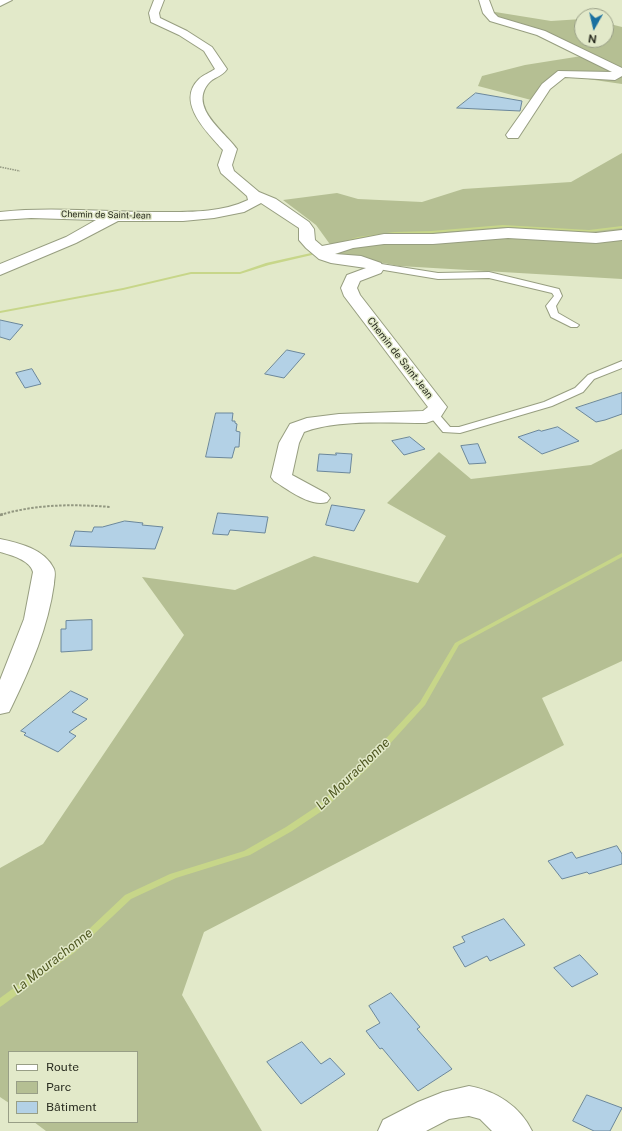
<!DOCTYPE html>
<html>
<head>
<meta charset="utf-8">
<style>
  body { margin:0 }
  #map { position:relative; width:622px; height:1131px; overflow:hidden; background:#e2e9c9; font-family:"Public Sans",sans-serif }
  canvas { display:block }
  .legend { position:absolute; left:8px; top:1051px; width:130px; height:72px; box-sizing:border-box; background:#e2e9c9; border:1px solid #989e86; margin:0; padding:5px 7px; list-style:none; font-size:12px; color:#2a2d21 }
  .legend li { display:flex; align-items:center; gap:8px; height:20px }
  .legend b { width:20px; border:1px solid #989e86 }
  .north { position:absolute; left:574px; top:8px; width:40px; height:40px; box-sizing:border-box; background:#e2e9c9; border:1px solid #989e86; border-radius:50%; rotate:188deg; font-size:11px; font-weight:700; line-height:16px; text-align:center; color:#2a2d21 }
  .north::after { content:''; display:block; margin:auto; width:14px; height:18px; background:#1970a0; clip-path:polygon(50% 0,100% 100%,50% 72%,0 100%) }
</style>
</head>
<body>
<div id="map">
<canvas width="622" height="1131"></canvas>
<ul class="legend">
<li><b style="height:5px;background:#fff"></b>Route</li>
<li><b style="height:11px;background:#b5bf93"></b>Parc</li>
<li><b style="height:11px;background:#b3d1e6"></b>Bâtiment</li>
</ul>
<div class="north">N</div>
</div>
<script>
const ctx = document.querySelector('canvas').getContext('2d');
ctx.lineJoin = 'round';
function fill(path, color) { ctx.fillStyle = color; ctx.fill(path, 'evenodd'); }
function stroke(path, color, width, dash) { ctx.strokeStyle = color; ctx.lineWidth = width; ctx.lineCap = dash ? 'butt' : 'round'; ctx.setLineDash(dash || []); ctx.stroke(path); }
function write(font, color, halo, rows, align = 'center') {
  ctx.font = font + ' "Public Sans",sans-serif'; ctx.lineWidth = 3; ctx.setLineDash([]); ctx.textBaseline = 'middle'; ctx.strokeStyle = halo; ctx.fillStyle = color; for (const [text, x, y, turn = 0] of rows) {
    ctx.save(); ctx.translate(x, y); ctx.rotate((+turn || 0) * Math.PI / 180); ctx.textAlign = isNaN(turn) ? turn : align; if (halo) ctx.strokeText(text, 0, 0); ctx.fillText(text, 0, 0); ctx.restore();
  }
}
fill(new Path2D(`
  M489 11 551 21 582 19V40H606V23L622 27V84L567 76 535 101 478 86 482 76 525 65 588 55 495 17Z
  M622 153V279L399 266 337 254 316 225 283 200 337 193 358 199 422 202 463 189 571 182Z
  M622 449V661L542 698 564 745 204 932 182 995 262 1131H46L34 1122H137V1052H9V1103L0 1097V868L43 844 184 635 142 577 235 590 314 556 418 583 446 536 387 503 439 452 471 479 591 465Z`), '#b5bf93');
fill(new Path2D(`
  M503 225 589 230 622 226V228L589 232 503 227 431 233 394 234 358 239 340 244 338 243 358 237 394 232 431 231Z
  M311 253 313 254 312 255 269 265 240 274H191L123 290 0 313V311L123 288 191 272H240L266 263Z
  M622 553V557L459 645 425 705 368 768 322 811 292 831 250 855 176 878 131 899 75 952 3 1005 0 1007V998L69 948 125 895 170 874 244 851 286 827 316 807 362 764 420 702 455 643Z`), '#c7d689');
const building = new Path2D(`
  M476 93 522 101 520 111 457 108Z
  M0 320 23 325 10 340 0 337Z
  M287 350 305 354 284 378 265 374Z
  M32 369 41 384 25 388 16 373Z
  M622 393V414L605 420 596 422 576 408Z
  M216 413H233L232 421H235V423L237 424 236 431 240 432 239 447H235L232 458 206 457Z
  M558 427 579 441 542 454 518 437 539 430 541 431Z
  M410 437 425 449 404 455 392 441Z
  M478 444 486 463 469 464 461 446Z
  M336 453 352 454 350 473 317 471 319 454 336 455Z
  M332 505 365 510 354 531 326 525Z
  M218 513 268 517 265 533 230 530 228 535 213 534Z
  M125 521 143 523 142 525 163 527 155 549 70 546 75 531 92 532 94 527H102Z
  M92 620V650L61 652V629H66V621Z
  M71 691 88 699 72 712 87 719 69 732 76 736 58 752 24 735 26 733 21 731Z
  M617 846 622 854V864L589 874 587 872 562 879 548 861 572 852 576 858Z
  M504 919 525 945 490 961 487 956 465 967 453 947 465 942 462 937Z
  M580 955 598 974 572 987 554 968Z
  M391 993 420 1027 417 1029 452 1069 418 1091 382 1048 380 1049 366 1031 380 1023 369 1006Z
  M302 1042 321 1064 330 1058 345 1074 301 1104 267 1062Z
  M587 1095 622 1108 610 1131H594L573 1121Z`);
fill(building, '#b3d1e6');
stroke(building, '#6b879b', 1);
const lane = new Path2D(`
  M375 263 438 273 489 272 559 289 562 296 556 306 558 313 579 325 577 327H571L551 317 546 306 554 296 552 293 489 278 438 279 372 268 371 266Z
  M622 361V368L594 379 583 392 552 406 460 433 443 432 428 414 429 412H437L450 427H459L544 402 575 388 588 375Z`);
const street = new Path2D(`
  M0 0H12L0 6Z
  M154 0H164L159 13 160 18 187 31 212 47 227 69C222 77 213 77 208 84 189 108 225 132 237 149L232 165 234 171 259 192 276 199 309 222 314 229 315 240 322 246 384 234H433L508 228 596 233 622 230V240L596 243 508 238 433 244H384L353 248 335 254 361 256 381 263 383 270 381 273 360 281 357 288 360 295 447 407 440 418 426 423C390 423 337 419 304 432L299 443 292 475 327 494 330 498 327 502C310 507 289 490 274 481L271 477 279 443 290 424 307 418 339 414 423 411 428 407 344 296 341 288 347 275 366 268 331 263 319 259 306 248 299 240V228L261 203 244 212 214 218 183 221H118L76 243 0 275V264L66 237 96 220 31 218 0 220V212C55 206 112 213 167 212 194 212 223 212 248 200L247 196 221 173 218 165 223 150C208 133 175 102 199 79 204 74 210 73 215 69L204 51 179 35 151 22 149 13Z
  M479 0H489L494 13 498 17 545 31 622 68V76L615 80 565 77 550 89 518 138H508L506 135 542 84 558 71 612 72 537 35 490 21 483 13Z
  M0 539C19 543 45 549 54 569 56 574 54 579 54 584 48 627 31 667 12 706L9 712 0 714V680L24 619 33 572C30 560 11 555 0 552Z
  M469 1086C496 1091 520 1106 532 1131H492L480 1119 469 1116 449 1119 426 1131H378L383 1120 418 1102 443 1092Z`);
stroke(lane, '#979e80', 2);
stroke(street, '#979e80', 2);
stroke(new Path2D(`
  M0 167 20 171`), '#929780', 1.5, [1.5, 1]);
stroke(new Path2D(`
  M0 515C36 504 74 504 111 507`), '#929780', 2, [2.5, 1.5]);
stroke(new Path2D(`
  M0 515 4 514`), '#929780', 2.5, [3, 2]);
fill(lane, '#fff');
fill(street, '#fff');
write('9px', '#2a2d21', '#e2e9c9', [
  ["Chemin de Saint-Jean",106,215,1]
]);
write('10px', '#2a2d21', '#e2e9c9', [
  ["Chemin de Saint-Jean",400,358,52]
]);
write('italic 13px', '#4f5821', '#e2e9c9', [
  ["La Mourachonne",353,774,-44],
  ["La Mourachonne",53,961,-38]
]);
</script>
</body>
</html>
